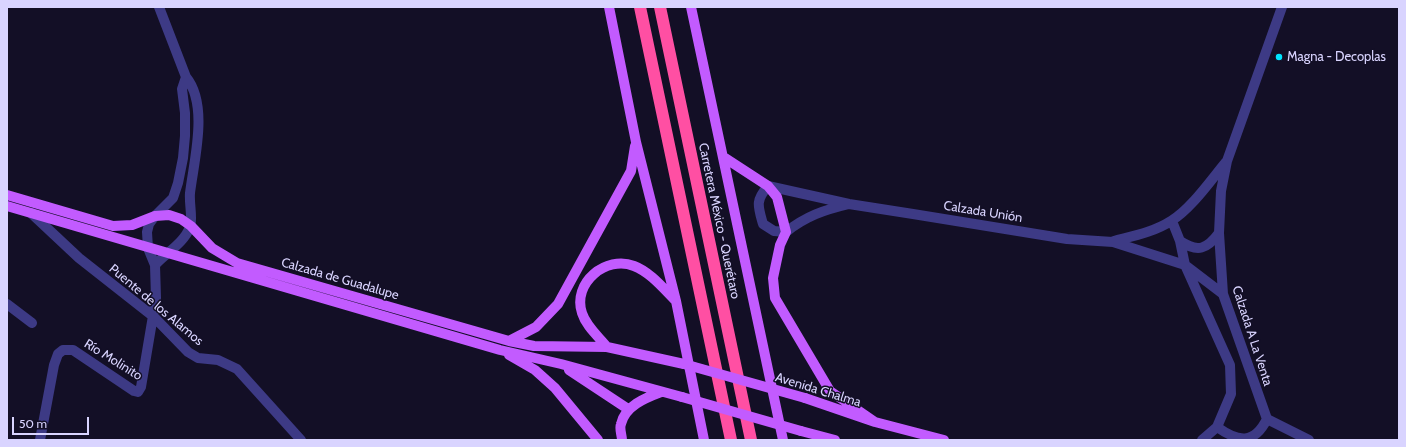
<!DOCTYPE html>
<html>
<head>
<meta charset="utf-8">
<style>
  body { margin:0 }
  #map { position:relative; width:1406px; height:447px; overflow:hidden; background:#130f26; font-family:Cabin,sans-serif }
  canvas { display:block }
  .frame { position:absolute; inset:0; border:8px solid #d9d4ff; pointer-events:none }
  .scale { position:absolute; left:12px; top:417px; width:77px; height:18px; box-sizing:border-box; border:2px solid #d9d4ff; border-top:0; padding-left:5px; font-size:12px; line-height:14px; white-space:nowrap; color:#d9d4ff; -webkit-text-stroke:3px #130f26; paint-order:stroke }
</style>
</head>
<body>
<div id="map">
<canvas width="1406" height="447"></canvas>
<div class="frame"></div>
<div class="scale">50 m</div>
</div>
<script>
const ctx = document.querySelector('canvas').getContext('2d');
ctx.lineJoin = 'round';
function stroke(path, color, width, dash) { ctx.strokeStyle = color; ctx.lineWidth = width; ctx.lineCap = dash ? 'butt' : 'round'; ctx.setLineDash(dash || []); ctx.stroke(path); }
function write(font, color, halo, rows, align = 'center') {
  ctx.font = font + ' Cabin,sans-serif'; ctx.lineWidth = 3; ctx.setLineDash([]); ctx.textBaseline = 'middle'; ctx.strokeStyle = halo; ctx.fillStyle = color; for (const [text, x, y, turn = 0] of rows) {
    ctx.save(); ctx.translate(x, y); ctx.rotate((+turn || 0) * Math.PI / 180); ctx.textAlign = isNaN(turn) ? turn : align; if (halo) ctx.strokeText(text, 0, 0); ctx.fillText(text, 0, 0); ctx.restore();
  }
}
stroke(new Path2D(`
  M1282 7 1227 161 1221 191 1219 233 1223 294 1267 419 1309 440
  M849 204C824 210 806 216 786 232L774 231 763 224C758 206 755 201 768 186L849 204 913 214 1067 239 1113 242 1185 265 1223 294
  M31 213 79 258 154 317 188 352 198 358 218 360 237 369 301 440
  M1172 221 1180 241 1185 265 1230 365 1231 394 1217 427 1202 440
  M1114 241C1133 236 1154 232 1171 221 1191 209 1211 180 1226 162
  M1180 241C1198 253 1207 249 1219 233
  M155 265C166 253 184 243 190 227 193 218 189 204 190 193 194 160 209 105 186 77L159 7
  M7 304 32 323
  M1217 427C1238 442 1254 445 1267 419
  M40 440 54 365 58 354 63 350H73L134 391 138 392 141 387 156 298 155 265 148 248 147 232 149 224 155 216 173 198 178 183 183 158 185 136V113L182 89 186 77`), '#3d3a85', 10);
stroke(new Path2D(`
  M609 7 636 142 676 301 704 440
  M691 7 783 440
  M725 158 768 186 777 197 786 232 780 245 773 278 775 298 830 391 875 422
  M7 195 113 226 132 225 155 216 169 215 181 219 191 226 212 248 237 263 509 341 534 346 607 347 684 364
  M7 206 500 350 561 364 682 397
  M509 341 536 327 558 304 631 171 635 146
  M607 347C598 336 586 326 582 313 572 283 606 255 634 266 650 272 663 288 676 301
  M509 355 535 370 555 388 598 440
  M569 370 628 409
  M805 398 875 422 944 440
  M801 431 835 440
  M622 440C622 435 619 429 621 424 625 406 645 398 661 392`), '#c25bff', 10);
stroke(new Path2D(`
  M640 7 731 440
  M660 7 751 440`), '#ff4fa3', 12);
stroke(new Path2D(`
  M684 364 805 398
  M682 397 801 431`), '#c25bff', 10);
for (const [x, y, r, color] of [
  [1279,57,4,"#00e5ff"]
]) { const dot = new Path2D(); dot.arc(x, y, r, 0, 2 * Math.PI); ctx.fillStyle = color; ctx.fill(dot); stroke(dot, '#130f26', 1.5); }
write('13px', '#d9d4ff', '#130f26', [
  ["Magna - Decoplas",1287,57]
], 'left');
write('13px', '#d9d4ff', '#130f26', [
  ["Calzada Unión",983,212,9],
  ["Carretera México - Querétaro",719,221,78],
  ["Calzada de Guadalupe",340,279,16],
  ["Puente de los Alamos",156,305,40],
  ["Calzada A La Venta",1252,336,72],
  ["Río Molinito",113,360,32],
  ["Avenida Chalma",818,390,17]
]);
</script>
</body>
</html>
